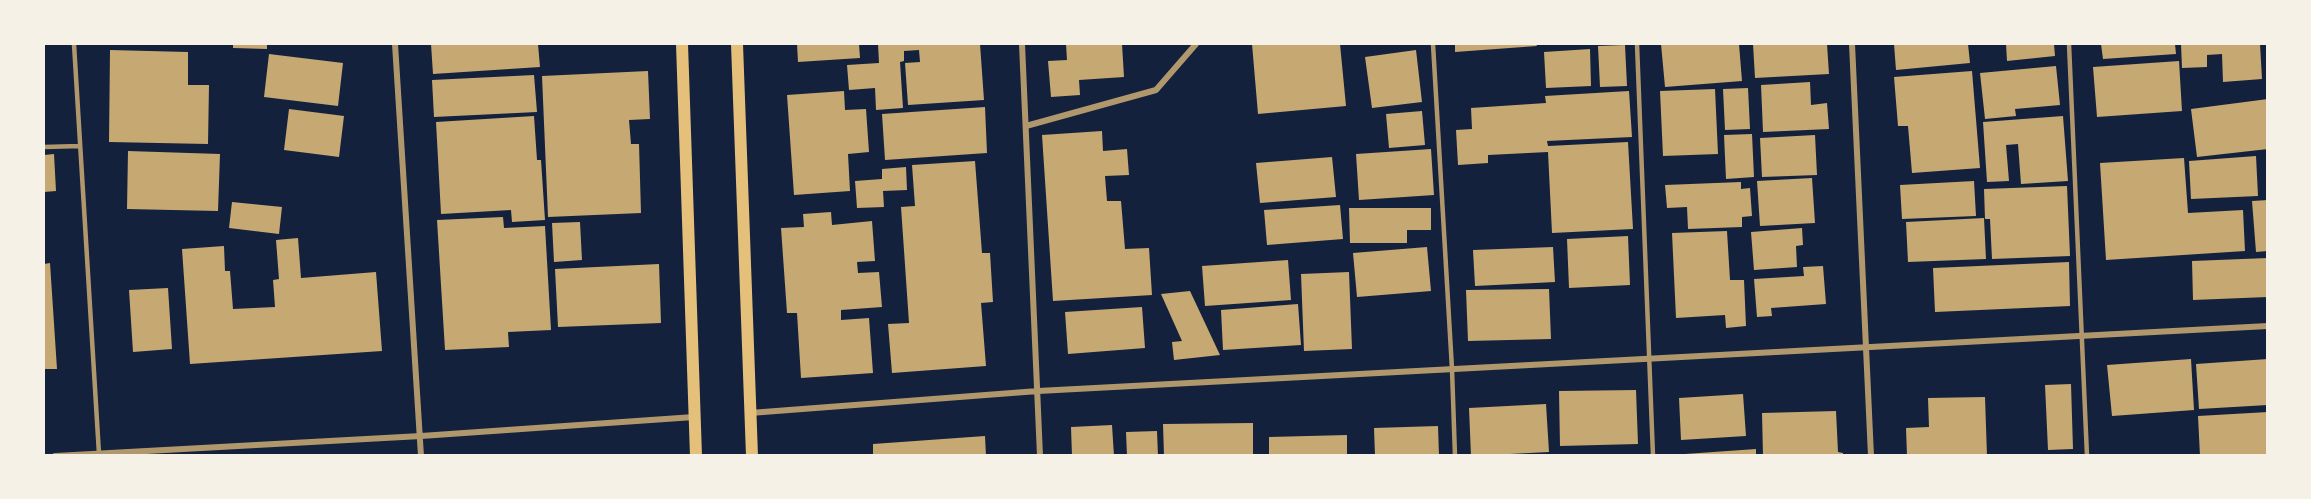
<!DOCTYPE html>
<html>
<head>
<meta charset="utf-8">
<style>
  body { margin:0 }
  #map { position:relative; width:2311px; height:499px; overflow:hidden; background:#14213d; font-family:Manrope,sans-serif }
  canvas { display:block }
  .frame { position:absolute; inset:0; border:45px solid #f6f1e7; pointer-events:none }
</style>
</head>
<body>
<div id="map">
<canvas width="2311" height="499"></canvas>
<div class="frame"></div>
</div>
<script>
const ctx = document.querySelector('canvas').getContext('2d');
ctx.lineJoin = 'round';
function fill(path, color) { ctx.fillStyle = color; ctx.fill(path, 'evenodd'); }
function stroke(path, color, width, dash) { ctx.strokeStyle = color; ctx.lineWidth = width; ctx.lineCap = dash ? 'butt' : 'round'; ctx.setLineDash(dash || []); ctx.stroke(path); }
fill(new Path2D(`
  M233 44H267V49L233 48Z
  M431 44H538L540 67 433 74Z
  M797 44H859L860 58 798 62Z
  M878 44H980L984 100 908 105 905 63 920 62 919 50 904 51V61L900 62 903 108 876 110 875 88 849 90 847 65 879 63Z
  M1066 44H1122L1124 77 1079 80 1080 95 1051 97 1048 61 1067 60Z
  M1252 44H1340L1346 106 1258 114Z
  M1455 44H1536L1537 46 1455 52Z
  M1661 44H1739L1742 81 1665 87Z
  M1753 44H1827L1829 74 1755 78Z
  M1894 44H1968L1970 63 1896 70Z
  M2006 44H2054L2055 56 2007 61Z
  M2101 44H2175L2176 54 2103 59Z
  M2181 44H2260L2262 79 2223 82 2222 54 2207 55V67L2182 68Z
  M1625 45 1627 86 1600 87 1598 46Z
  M1590 49 1591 86 1546 88 1544 52Z
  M110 50 188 52V85H209L208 144 109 142Z
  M1416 50 1422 102 1372 108 1365 57Z
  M269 54 343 63 338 106 264 97Z
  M2179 61 2182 111 2097 117 2093 67Z
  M2056 66 2060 105 2015 109 2016 116 1985 119 1980 73Z
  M648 71 650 119 629 120 631 144H639L641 213 548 217 542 76Z
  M1972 71 1980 168 1912 173 1908 126H1898L1894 77Z
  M534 75 537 112 434 117 432 80Z
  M1810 82 1811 105 1827 103 1829 129 1763 132 1761 85Z
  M1748 88 1750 129 1725 130 1723 89Z
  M1715 89 1718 154 1663 156 1660 91Z
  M844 91 845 110 866 109 869 152 848 154 850 191 794 195 787 95Z
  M1629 91 1632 137 1547 141 1548 146 1628 142 1633 229 1552 233 1548 152 1488 155V163L1458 165 1456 130 1472 129 1471 108 1546 103 1545 96Z
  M2268 99V149L2197 157 2191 109Z
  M985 107 987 153 885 160 882 114Z
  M289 109 344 116 339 157 284 150Z
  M1422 111 1425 145 1389 148 1386 114Z
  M534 116 537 160H541L545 220 512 222 511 210 441 214 436 122Z
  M2063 116 2068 181 2021 184 2018 144 2006 145 2009 181 1987 182 1983 122Z
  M1102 131 1103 151 1127 149 1129 175 1105 176 1107 201H1121L1125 249 1149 248 1152 295 1053 301 1042 135Z
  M1752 134 1754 177 1726 179 1724 135Z
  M1815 135 1817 175 1762 177 1760 138Z
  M1431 149 1434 195 1359 200 1356 154Z
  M128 151 220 154 218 211 127 209Z
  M54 154 56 191 44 192V155Z
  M2256 156 2258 196 2191 199 2189 161Z
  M1332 157 1336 197 1260 203 1256 163Z
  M2184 158 2188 213 2243 210 2245 251 2106 260 2100 163Z
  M975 161 982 253H990L993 302 981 303 986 366 892 373 888 324 909 323 901 207 915 206 912 165Z
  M906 167 907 190 883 191 884 207 857 208 855 181 882 179V169Z
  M1812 178 1815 223 1760 226 1757 181Z
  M1974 181 1976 216 1902 219 1900 185Z
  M1741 182V189L1750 188 1752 216 1742 217V227L1688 229 1687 207 1667 208 1665 185Z
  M2067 186 2070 256 1992 259 1990 219H1985L1984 189Z
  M2268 200V251L2256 252 2252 201Z
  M232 202 282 207 279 234 229 228Z
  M1340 205 1343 239 1267 245 1264 210Z
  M1349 208H1431V230H1407V243H1350Z
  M831 212 832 225 872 221 875 261 857 262 858 273 879 272 882 307 841 310V320L869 318 873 373 801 378 797 313H787L781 228 804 227 803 214Z
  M503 217 504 228 545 226 551 330 508 332 509 347 445 350 437 220Z
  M1984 218 1986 259 1908 262 1906 222Z
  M580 222 582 260 554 262 552 223Z
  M1802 228 1803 245 1796 246 1797 267 1754 270 1751 232Z
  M1727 231 1730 280H1744L1746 326 1726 328 1725 315 1676 318 1672 233Z
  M1628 236 1630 285 1569 288 1567 239Z
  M298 238 301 278 376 272 382 351 190 364 182 249 224 246 225 271H230L233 309 275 307 273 280 279 279 276 240Z
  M1427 247 1431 291 1357 297 1353 253Z
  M1553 247 1555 282 1475 286 1473 250Z
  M2268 258V297L2193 300 2192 261Z
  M1288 260 1291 300 1205 306 1202 266Z
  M2069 262 2070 306 1935 312 1933 268Z
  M50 263 57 369H44V264Z
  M659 264 661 323 558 327 555 269Z
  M1823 266 1826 304 1771 308 1772 316 1757 317 1754 279 1804 276 1803 267Z
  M1349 272 1352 349 1304 351 1301 274Z
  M168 288 172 349 133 352 129 290Z
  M1549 289 1551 339 1468 341 1466 290Z
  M1190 291 1220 355 1174 360 1172 342 1182 341 1161 294Z
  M1298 304 1301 345 1223 350 1221 310Z
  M1142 307 1145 348 1068 354 1065 312Z
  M2191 359 2194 410 2112 416 2107 365Z
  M2268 359V405L2199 409 2196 364Z
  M2071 384 2073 449 2048 450 2045 385Z
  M1636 390 1638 444 1560 446 1559 391Z
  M1743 394 1746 436 1681 440 1679 398Z
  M1985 397 1987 456H1907L1906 428 1929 427 1928 398Z
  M1546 404 1549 452 1471 456 1469 408Z
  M1836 411 1838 452 1843 453V456H1763L1762 413Z
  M2268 412V454L2200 456 2198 416Z
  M1253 423V456H1164L1163 424Z
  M1112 425 1114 456H1072L1071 427Z
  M1438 426 1439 456H1375L1374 428Z
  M1157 431 1158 456H1127L1126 432Z
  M1347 435V456H1269V437Z
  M985 436 986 456H873V444Z
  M1756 449V456H1685V454Z`), '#c6a872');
stroke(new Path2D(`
  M74 44 99 454
  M1433 44 1452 369 1455 456
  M1637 44 1653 456
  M2069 44 2087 456
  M44 147 80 146`), '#b1986c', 4.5);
stroke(new Path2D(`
  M395 44 421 456
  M1022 44 1040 456
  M1852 44 1871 456
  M1026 126 1156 90 1196 44
  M750 413 1038 391 2268 326
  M55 456 421 436 694 417`), '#b1986c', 6);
stroke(new Path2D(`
  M682 44 696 456
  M737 44 752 456`), '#e5c07b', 12);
</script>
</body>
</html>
